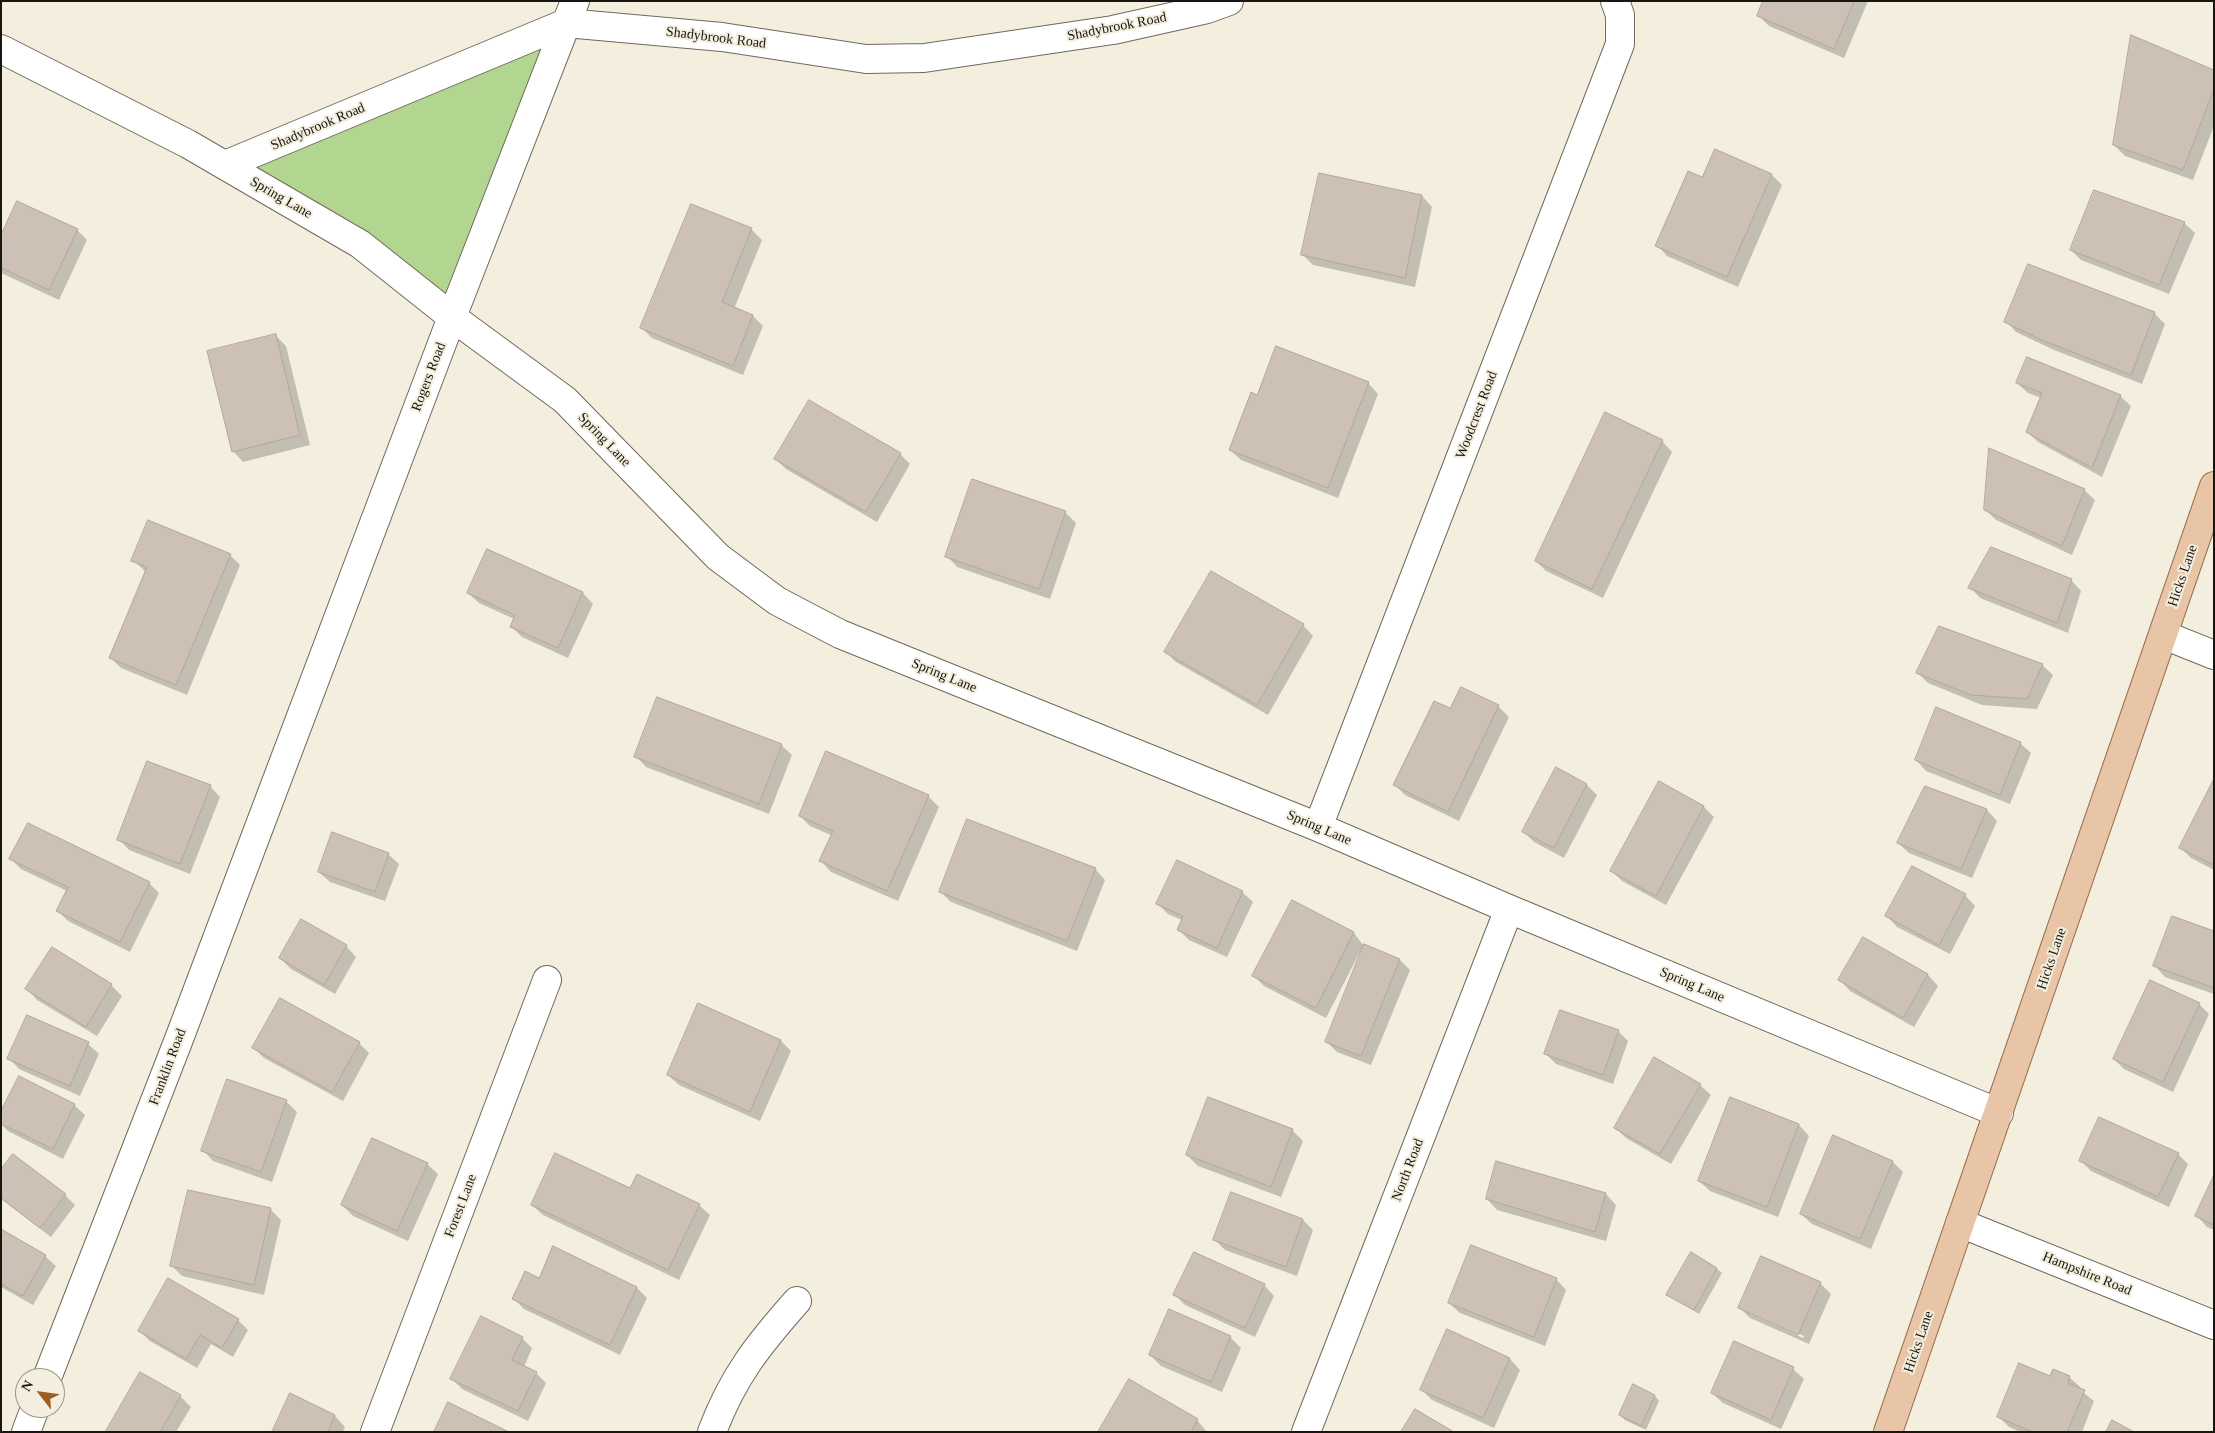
<!DOCTYPE html>
<html>
<head>
<meta charset="utf-8">
<style>
  body { margin:0 }
  #map { position:relative; width:2215px; height:1433px; overflow:hidden; background:#f3eede; font-family:Georgia,serif }
  canvas { display:block }
  .frame { position:absolute; inset:0; border:2px solid #181611; pointer-events:none }
  .north { position:absolute; left:15px; top:1368px; width:50px; height:50px; box-sizing:border-box; background:#f3eede; border:1px solid #9b988c; border-radius:50%; rotate:300deg; font-size:14px; font-weight:700; line-height:20px; text-align:center; color:#181611 }
  .north::after { content:''; display:block; margin:auto; width:18px; height:22px; background:#9d5e26; clip-path:polygon(50% 0,100% 100%,50% 72%,0 100%) }
</style>
</head>
<body>
<div id="map">
<canvas width="2215" height="1433"></canvas>
<div class="frame"></div>
<div class="north">N</div>
</div>
<script>
const ctx = document.querySelector('canvas').getContext('2d');
ctx.lineJoin = 'round';
function fill(path, color) { ctx.fillStyle = color; ctx.fill(path, 'evenodd'); }
function stroke(path, color, width, dash) { ctx.strokeStyle = color; ctx.lineWidth = width; ctx.lineCap = dash ? 'butt' : 'round'; ctx.setLineDash(dash || []); ctx.stroke(path); }
function write(font, color, halo, rows, align = 'center') {
  ctx.font = font + ' Georgia,serif'; ctx.lineWidth = 4; ctx.setLineDash([]); ctx.textBaseline = 'middle'; ctx.strokeStyle = halo; ctx.fillStyle = color; for (const [text, x, y, turn = 0] of rows) {
    ctx.save(); ctx.translate(x, y); ctx.rotate((+turn || 0) * Math.PI / 180); ctx.textAlign = isNaN(turn) ? turn : align; if (halo) ctx.strokeText(text, 0, 0); ctx.fillText(text, 0, 0); ctx.restore();
  }
}
fill(new Path2D(`
  M551 38 449 301 356 224 249 169Z`), '#b2d68f');
fill(new Path2D(`
  M1765 1H1868L1844 58 1769 26 1759 16Z
  M2214 72V126L2193 180 2125 156 2114 145Z
  M1772 175 1782 185 1738 287 1667 256 1657 245 1703 179Z
  M1422 196 1432 207 1415 287 1313 265 1303 255Z
  M691 205 752 230 762 240 734 309 753 316 763 326 743 375 652 338 642 328Z
  M2184 223 2195 233 2169 294 2081 260 2071 250Z
  M77 230 87 240 59 300 1 273V238Z
  M2029 266 2155 314 2165 324 2142 384 2054 350 2016 332 2006 321Z
  M276 336 286 346 310 445 243 462 233 451Z
  M1368 383 1378 394 1338 498 1241 460 1230 450 1258 397Z
  M2017 383 2120 396 2131 406 2102 477 2038 442 2027 432 2041 398 2028 393Z
  M1662 441 1672 452 1603 598 1546 571 1536 561Z
  M900 454 910 464 877 522 786 469 776 459Z
  M2084 490 2095 500 2072 555 1996 520 1985 509Z
  M1065 512 1076 523 1050 599 957 567 947 556Z
  M487 551 583 593 593 604 568 658 522 637 511 626 514 619 479 603 468 593Z
  M230 555 240 565 187 695 121 668 110 657 146 572 133 560Z
  M2071 580 2081 591 2068 633 1980 598 1970 587Z
  M1303 625 1313 636 1268 715 1176 662 1165 651Z
  M2042 665 2053 675 2037 709 1982 705 1928 683 1918 673Z
  M1498 706 1509 717 1459 821 1405 795 1395 785 1451 710Z
  M2020 743 2031 753 2010 804 1926 771 1916 760Z
  M781 745 792 755 769 814 646 767 636 756Z
  M827 753 928 796 939 807 898 901 831 872 821 861 833 836 810 826 800 816Z
  M1556 769 1587 785 1597 795 1564 858 1534 842 1524 832Z
  M2214 781V870L2191 858 2180 847Z
  M1660 783 1704 807 1714 817 1666 905 1622 881 1612 871Z
  M210 786 220 797 190 874 129 850 119 839Z
  M1926 787 1987 810 1997 821 1972 878 1909 853 1898 843Z
  M388 854 399 864 385 901 330 882 319 872Z
  M11 859 149 883 159 893 130 952 68 921 58 911 67 891 21 869Z
  M1095 869 1105 880 1077 951 951 902 940 891Z
  M1242 892 1253 902 1227 957 1189 940 1178 929 1182 920 1168 914 1158 904Z
  M1965 895 1975 906 1950 954 1897 927 1887 916Z
  M1292 902 1354 933 1363 945 1400 960 1410 970 1371 1065 1337 1052 1326 1041 1363 950H1361L1326 1018 1264 986 1254 976Z
  M2214 932V994L2165 977 2155 966Z
  M1864 939 1928 975 1938 986 1914 1027 1850 991 1840 980Z
  M346 946 356 957 335 994 291 969 280 958Z
  M52 949 111 985 122 996 97 1036 37 1000 27 989Z
  M2199 1004 2209 1014 2173 1092 2124 1069 2114 1059Z
  M699 1005 781 1041 791 1051 760 1121 679 1085 668 1075Z
  M1618 1031 1628 1041 1613 1084 1556 1064 1546 1054Z
  M359 1043 369 1053 343 1101 264 1058 254 1048Z
  M88 1044 99 1054 80 1096 19 1069 9 1058Z
  M1700 1085 1711 1095 1671 1164 1626 1138 1615 1127Z
  M1731 1099 1799 1125 1809 1136 1778 1217 1710 1191 1699 1181Z
  M286 1101 297 1112 272 1182 213 1161 203 1150Z
  M74 1105 85 1115 63 1159 8 1131 1 1124V1114Z
  M1292 1130 1303 1141 1281 1197 1198 1166 1187 1155Z
  M2178 1154 2188 1164 2169 1207 2091 1171 2080 1160Z
  M1893 1162 1903 1172 1871 1249 1812 1224 1801 1214Z
  M1497 1163 1606 1194 1616 1205 1606 1241 1497 1210 1487 1199Z
  M427 1164 438 1174 408 1241 353 1216 342 1205Z
  M1 1171 65 1195 75 1205 51 1237 1 1199Z
  M2214 1178V1230L2207 1227 2197 1216Z
  M631 1190 699 1205 710 1215 679 1280 543 1215 532 1205Z
  M270 1209 281 1220 264 1295 182 1276 172 1266Z
  M1303 1220 1313 1230 1297 1276 1225 1250 1215 1240Z
  M1 1231 45 1256 56 1266 33 1305 1 1287Z
  M554 1248 637 1288 647 1298 620 1355 524 1309 514 1299 539 1279Z
  M1717 1269 1722 1273 1699 1314 1668 1295Z
  M1556 1279 1566 1290 1545 1346 1460 1313 1449 1303Z
  M1820 1283 1831 1294 1809 1344 1750 1318 1739 1307ZM1750 1312 1804 1336 1803 1338 1750 1314Z
  M1264 1285 1274 1296 1255 1337 1185 1305 1175 1295Z
  M238 1320 248 1330 233 1357 211 1344 197 1368 150 1341 139 1330Z
  M1448 1331 1510 1359 1520 1370 1494 1428 1432 1400 1421 1389Z
  M1230 1337 1241 1348 1222 1392 1161 1366 1150 1355Z
  M522 1338 532 1348 524 1367 536 1373 546 1383 528 1421 462 1389 452 1379Z
  M1735 1342 1793 1369 1804 1379 1781 1429 1723 1403 1712 1393Z
  M2069 1377 2080 1387 2079 1389 2094 1401 2082 1432H2020L2009 1427 1999 1417 2051 1378Z
  M290 1395 335 1416 345 1427 343 1432H273Z
  M180 1396 191 1407 176 1432H109Z
  M1655 1396 1659 1401 1646 1430 1625 1420 1620 1415Z
  M1197 1420 1207 1432H1100Z`), '#0003');
const building = new Path2D(`
  M1763 1H1854L1834 49 1757 16Z
  M2131 35 2214 70V89L2183 170 2113 145Z
  M1715 149 1772 174 1727 277 1655 246 1688 171 1702 177Z
  M1319 173 1422 195 1405 278 1301 255Z
  M2094 190 2185 222 2159 285 2070 250Z
  M17 201 78 229 49 290 1 268V235Z
  M691 204 752 228 722 302 753 315 733 366 640 328Z
  M2028 264 2155 312 2131 375 2042 340 2004 322Z
  M276 334 300 435 232 452 207 351Z
  M1276 346 1369 382 1328 488 1229 450 1251 392 1257 395Z
  M2027 357 2121 395 2092 468 2026 432 2042 393 2016 383Z
  M809 400 901 453 866 512 774 459Z
  M1605 412 1663 440 1592 589 1535 561Z
  M1989 448 2085 489 2062 546 1984 510Z
  M972 479 1066 511 1039 589 945 557Z
  M148 520 231 554 176 685 109 658 147 567 131 561Z
  M1991 547 2072 579 2057 623 1968 588Z
  M487 549 583 592 558 648 510 627 515 615 467 593Z
  M1211 571 1304 624 1257 705 1164 652Z
  M1939 626 2043 664 2027 699 1971 695 1916 673Z
  M1461 687 1499 705 1448 812 1393 785 1434 701 1450 708Z
  M657 697 782 744 759 804 634 757Z
  M1936 707 2021 742 2000 795 1915 760Z
  M826 751 929 795 887 891 819 861 833 831 799 816Z
  M147 761 211 785 180 864 117 840Z
  M1556 767 1587 784 1554 848 1522 832Z
  M2214 779V865L2179 848Z
  M1659 781 1704 806 1656 896 1610 871Z
  M1925 786 1987 809 1961 869 1897 843Z
  M967 819 1096 868 1067 941 939 892Z
  M28 823 150 882 120 942 56 911 68 887 9 859Z
  M332 832 389 853 375 892 318 872Z
  M1177 860 1243 891 1217 948 1177 930 1183 916 1156 904Z
  M1912 866 1966 894 1939 945 1885 916Z
  M1292 900 1354 932 1316 1008 1252 976Z
  M2172 916 2214 931V988L2153 966Z
  M301 919 347 945 324 985 279 958Z
  M1863 937 1928 974 1903 1018 1838 980Z
  M1364 944 1400 959 1361 1056 1325 1042Z
  M52 947 112 984 86 1027 25 989Z
  M2150 980 2200 1003 2163 1082 2113 1059Z
  M280 998 360 1042 332 1092 252 1048Z
  M698 1003 781 1040 750 1112 667 1075Z
  M1560 1010 1619 1030 1603 1075 1544 1054Z
  M27 1015 89 1042 70 1086 7 1059Z
  M1654 1057 1701 1084 1660 1154 1614 1128Z
  M19 1076 75 1104 53 1149 1 1124V1111Z
  M227 1079 287 1100 261 1172 201 1151Z
  M1208 1097 1293 1129 1271 1187 1186 1155Z
  M1730 1097 1799 1124 1767 1207 1698 1181Z
  M2099 1117 2179 1153 2158 1197 2079 1161Z
  M1833 1135 1893 1161 1860 1239 1800 1214Z
  M372 1138 428 1163 397 1231 341 1205Z
  M555 1153 630 1188 637 1174 700 1204 668 1270 531 1205Z
  M13 1154 66 1194 40 1228 1 1198V1169Z
  M1496 1161 1606 1193 1595 1232 1486 1199Z
  M2214 1175V1225L2195 1216Z
  M188 1190 271 1208 254 1285 170 1266Z
  M1231 1192 1303 1219 1286 1267 1213 1240Z
  M1 1229 46 1255 23 1296 1 1284Z
  M1471 1245 1557 1278 1534 1337 1448 1303Z
  M553 1246 637 1287 610 1345 512 1299 525 1271 539 1278Z
  M1194 1252 1265 1284 1245 1328 1173 1295Z
  M1691 1252 1717 1268 1694 1310 1666 1295Z
  M1761 1256 1821 1282 1798 1335 1738 1308Z
  M168 1278 239 1319 222 1348 200 1335 186 1359 138 1331Z
  M1169 1309 1231 1336 1211 1382 1149 1355Z
  M481 1316 523 1337 512 1360 537 1372 518 1411 450 1379Z
  M1447 1329 1510 1358 1483 1418 1420 1390Z
  M1734 1341 1794 1367 1771 1420 1711 1393Z
  M2019 1363 2050 1376 2053 1369 2070 1376 2068 1383 2085 1390 2067 1432H2033L1997 1417Z
  M140 1372 181 1395 160 1432H107L106 1431Z
  M1129 1379 1198 1419 1191 1432H1098Z
  M1633 1384 1655 1395 1641 1426 1619 1415Z
  M290 1393 335 1415 328 1432H272Z
  M448 1402 509 1432H434Z
  M1415 1409 1454 1432H1401Z
  M2112 1420 2134 1432H2106Z`);
fill(building, '#cdc1b5');
stroke(building, '#b2a69b', 1);
const minor = new Path2D(`
  M1 49 188 144 360 244 452 317 565 400 718 557 777 601 840 634 1318 827 1509 909 1999 1113
  M225 165 566 23 722 37 866 59 924 58 1113 30 1207 9 1229 1
  M2164 635 2214 655
  M1318 827 1620 44V15L1615 1
  M1960 1223 2214 1325
  M47 1378 179 1039 452 317 575 1
  M26 1432 35 1408
  M375 1432 547 980
  M712 1432C733 1376 759 1344 797 1301
  M1306 1432 1509 909`);
const major = new Path2D(`
  M1888 1432 2214 486`);
stroke(minor, '#6f6a5c', 30);
stroke(major, '#976f4d', 30);
stroke(minor, '#fff', 28);
stroke(major, '#e9c5a8', 28);
write('14px', '#181611', '#f3eede', [
  ["Shadybrook Road",1117,27,-11],
  ["Shadybrook Road",716,38,7],
  ["Shadybrook Road",318,127,-23],
  ["Spring Lane",281,198,30],
  ["Rogers Road",429,377,-69],
  ["Woodcrest Road",1477,415,-69],
  ["Spring Lane",604,440,46],
  ["Hicks Lane",2183,576,-71],
  ["Spring Lane",944,676,22],
  ["Spring Lane",1319,828,23],
  ["Hicks Lane",2052,959,-71],
  ["Spring Lane",1692,985,23],
  ["Franklin Road",168,1067,-69],
  ["North Road",1408,1170,-69],
  ["Forest Lane",461,1206,-69],
  ["Hampshire Road",2087,1274,22],
  ["Hicks Lane",1919,1342,-71]
]);
</script>
</body>
</html>
